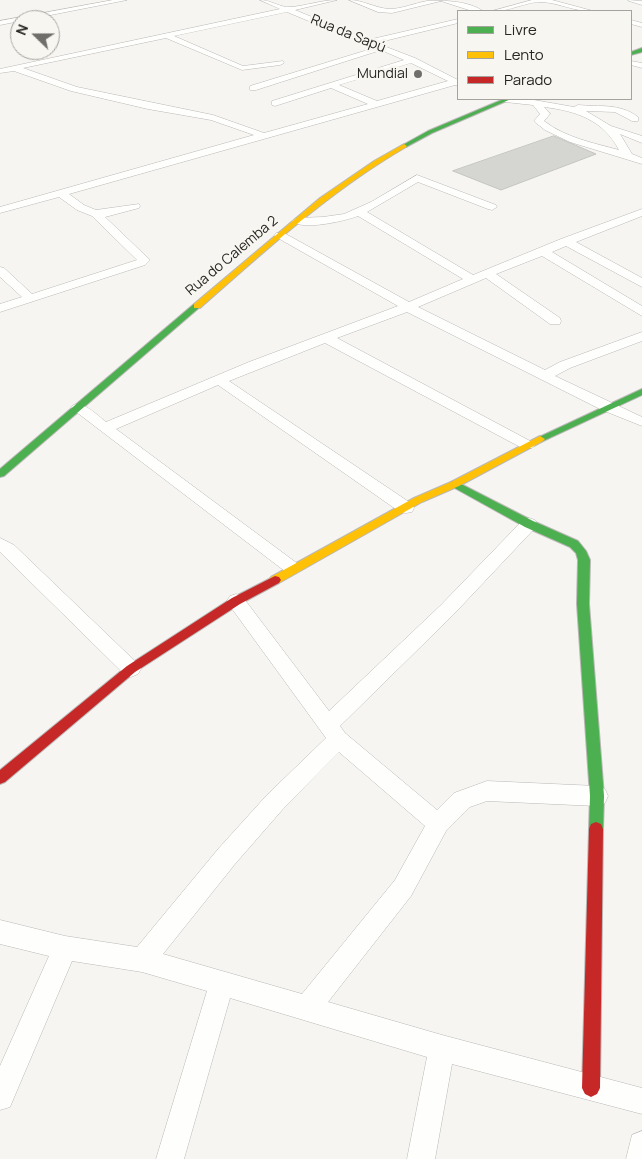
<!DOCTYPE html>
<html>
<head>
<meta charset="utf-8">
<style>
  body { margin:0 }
  #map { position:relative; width:642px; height:1159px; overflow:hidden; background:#f6f5f2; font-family:Manrope,sans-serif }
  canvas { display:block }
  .legend { position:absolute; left:457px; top:10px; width:175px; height:90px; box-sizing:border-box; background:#f8f6f0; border:1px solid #a4a39e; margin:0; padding:6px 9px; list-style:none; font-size:15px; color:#262623 }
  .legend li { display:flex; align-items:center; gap:10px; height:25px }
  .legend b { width:25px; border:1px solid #a4a39e }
  .north { position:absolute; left:10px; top:10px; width:50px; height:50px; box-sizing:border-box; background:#f8f6f0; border:1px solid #a4a39e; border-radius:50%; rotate:292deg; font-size:14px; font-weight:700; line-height:20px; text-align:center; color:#262623 }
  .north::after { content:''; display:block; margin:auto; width:18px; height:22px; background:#6f6e6b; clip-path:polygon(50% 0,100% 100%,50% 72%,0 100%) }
</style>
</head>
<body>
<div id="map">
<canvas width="642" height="1159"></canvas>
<ul class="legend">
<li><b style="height:6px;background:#4caf50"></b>Livre</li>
<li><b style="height:6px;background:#ffc107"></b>Lento</li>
<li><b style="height:6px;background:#c62828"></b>Parado</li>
</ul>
<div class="north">N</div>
</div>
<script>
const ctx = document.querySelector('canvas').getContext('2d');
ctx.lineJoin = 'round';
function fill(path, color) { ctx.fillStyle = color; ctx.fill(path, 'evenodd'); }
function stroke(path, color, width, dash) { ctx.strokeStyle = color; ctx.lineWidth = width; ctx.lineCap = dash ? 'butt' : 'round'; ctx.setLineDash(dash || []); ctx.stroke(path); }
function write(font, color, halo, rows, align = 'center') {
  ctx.font = font + ' Manrope,sans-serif'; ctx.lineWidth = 5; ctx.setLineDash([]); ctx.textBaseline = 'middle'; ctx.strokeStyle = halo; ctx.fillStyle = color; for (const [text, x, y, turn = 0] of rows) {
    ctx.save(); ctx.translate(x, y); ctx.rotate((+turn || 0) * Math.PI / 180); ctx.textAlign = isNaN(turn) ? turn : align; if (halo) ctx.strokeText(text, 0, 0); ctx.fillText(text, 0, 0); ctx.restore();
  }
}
const building = new Path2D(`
  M554 136 596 154 501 190 453 171Z`);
fill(building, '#d5d5d2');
stroke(building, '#c4c4c2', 1);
const street = new Path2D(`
  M113 0H127L0 25V21Z
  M260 0C271 0 281 8 290 7 306 6 321 0 337 0L295 10 368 40 458 19V23L376 43 415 58 458 80V85H455L69 194 84 205 96 210 139 204 140 206 139 208 105 217 150 260 145 265 0 312V304L22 297 0 277V267L4 268 32 294 137 260 92 216 77 210 59 197 0 213V207L254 135 211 120 148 109 71 91 14 71 0 73V69L280 9ZM287 12 374 48 250 86V90H256L381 50 404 60 272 101V105L275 106 331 88 368 104 264 133 213 115 77 87 23 68 166 38 242 70 280 65 284 63 283 61 243 66 174 36ZM411 63 448 81 377 101 339 85Z
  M349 0C363 0 375 8 389 9 402 9 415 3 427 1 444 0 469 1 483 11H472L441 1 392 13 378 12Z
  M532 0H552L593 11C575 12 560 3 542 2 527 1 510 12 492 11Z
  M628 0 642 1V5L629 1Z
  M631 20 642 23V27L631 24Z
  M631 61 642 63V68L631 65Z
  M501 99 534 100 574 107 578 105C599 107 620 103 638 117V121H632L615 112 586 111 611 126 642 136V143L620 134 632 154 642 158V164L570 142 545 130 536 123 534 121 540 114 533 105 505 102ZM544 107C577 111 603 120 619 150 594 143 566 138 544 121L550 114Z
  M417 175 496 205 497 207 492 210 488 209 418 182 367 212 473 275 561 239 642 209V216L576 242 642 278V287L566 246 552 252 642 306V316L542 256 496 274 560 318 561 321 560 324H550L486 278 418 307 545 370 560 362 642 332V341L570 368 555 376 642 417V426L602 410 407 312 337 338 532 442 535 445 532 448H522L325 343 229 381 412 504 414 508 412 512 406 513 400 512 218 385 116 429 298 564 301 568 298 572 292 574 286 572 71 408 73 405C85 402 97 415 106 422L249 362 398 306 276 237 274 235 276 233H284L409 302 463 279 358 216C345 221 302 231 292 221L297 218 323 217 344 214 371 202Z
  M529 518 535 520 537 524 535 528 453 615 340 726 345 733 437 810 454 793 487 781 597 786 605 789 608 796 605 803 597 806 487 801 470 807 446 831 411 896 328 1002 442 1035 642 1088V1114L452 1064 435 1159H407L427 1057 230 998 184 1159H156L207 991 142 972 72 961 10 1107 0 1110V1066L49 956 0 944V920L65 936 137 947 219 848 267 795 326 738 230 606 227 601 230 596 236 594 242 596 329 711 441 605 523 520ZM339 752 425 826 395 880 302 994 163 954 235 864 283 809Z
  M0 538 14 545 138 664 141 669 138 674 131 677 124 674 0 552Z
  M642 1131V1159H626L632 1135Z`);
const fast = new Path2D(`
  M642 48V52L631 55V52Z
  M504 99H511L432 133 406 147 401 146 428 131Z
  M194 304 201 306 4 476 0 477V469Z
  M642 389V395L543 441 540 442 535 439Z
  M455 481 533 521 578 541 586 551 590 560 589 604 604 796 603 829 601 834 596 836 591 834 589 829 590 796 577 604 578 560 576 553 570 547 525 527 451 486 450 484 451 482Z`);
const slow = new Path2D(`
  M404 144 407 146 406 147C330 191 266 250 200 308H194V304L320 198 374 161Z
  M540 436 545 439 543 441 459 486 422 502 279 583H271L269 580 271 577 414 498 451 482Z`);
const jam = new Path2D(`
  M275 576 279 577 281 580 279 583 240 604 135 672 5 782 0 784V770L127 666 232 598Z
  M596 822 601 824 603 829 600 1088 597 1094 591 1097 585 1094 582 1088 589 829 591 824Z`);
stroke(street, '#bab8b6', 1);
stroke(fast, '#bab8b6', 2);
stroke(slow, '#bab8b6', 2);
stroke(jam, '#bab8b6', 2);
fill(street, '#fefefd');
fill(fast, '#4caf50');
fill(slow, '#ffc107');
fill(jam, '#c62828');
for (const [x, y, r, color] of [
  [418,74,5,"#6f6e6b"]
]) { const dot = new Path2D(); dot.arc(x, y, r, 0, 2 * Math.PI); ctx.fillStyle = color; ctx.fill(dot); stroke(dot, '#f8f6f0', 2); }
write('14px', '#262623', '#f8f6f0', [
  ["Rua da Sapú",348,34,22],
  ["Rua do Calemba 2",232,256,-40]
]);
write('14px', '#262623', '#f8f6f0', [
  ["Mundial",408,74]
], 'right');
</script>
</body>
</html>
